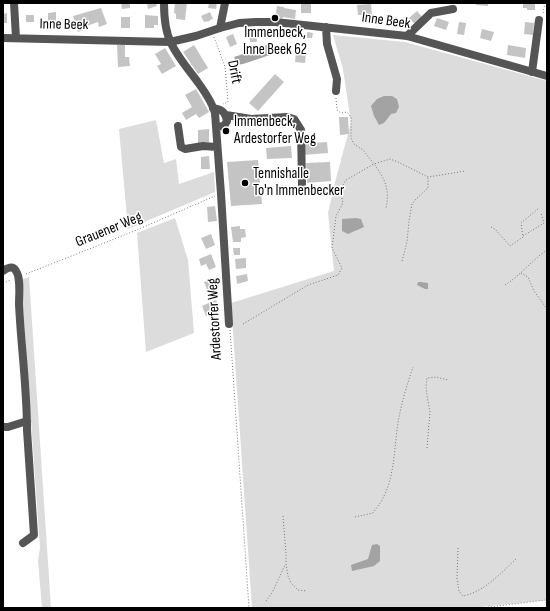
<!DOCTYPE html>
<html>
<head>
<meta charset="utf-8">
<style>
  body { margin:0 }
  #map { position:relative; width:550px; height:611px; overflow:hidden; background:#fff; font-family:"Sofia Sans Condensed",sans-serif }
  canvas { display:block }
  .frame { position:absolute; inset:0; border:4px solid #000; pointer-events:none }
</style>
</head>
<body>
<div id="map">
<canvas width="550" height="611"></canvas>
<div class="frame"></div>
</div>
<script>
const ctx = document.querySelector('canvas').getContext('2d');
ctx.lineJoin = 'round';
function fill(path, color) { ctx.fillStyle = color; ctx.fill(path, 'evenodd'); }
function stroke(path, color, width, dash) { ctx.strokeStyle = color; ctx.lineWidth = width; ctx.lineCap = dash ? 'butt' : 'round'; ctx.setLineDash(dash || []); ctx.stroke(path); }
function write(font, color, halo, rows, align = 'center') {
  ctx.font = font + ' "Sofia Sans Condensed",sans-serif'; ctx.lineWidth = 3; ctx.setLineDash([]); ctx.textBaseline = 'middle'; ctx.strokeStyle = halo; ctx.fillStyle = color; for (const [text, x, y, turn = 0] of rows) {
    ctx.save(); ctx.translate(x, y); ctx.rotate((+turn || 0) * Math.PI / 180); ctx.textAlign = isNaN(turn) ? turn : align; if (halo) ctx.strokeText(text, 0, 0); ctx.fillText(text, 0, 0); ctx.restore();
  }
}
fill(new Path2D(`
  M333 35 405 42 547 81V600L471 608H252L231 303 334 271 328 213 335 182 351 123 343 69Z
  M156 120 164 163 176 159 179 184 214 172 215 192 128 229 119 129Z
  M175 218 188 260 194 333 146 352 137 233Z
  M29 277 51 608H42L38 561 40 548 21 280Z`), '#dcdcdc');
fill(new Path2D(`
  M270 44 273 54 243 64 237 65 234 57 240 55Z
  M384 96H392L397 99 399 107 396 113 391 114 384 123 379 125 374 116 371 106 377 99Z
  M356 218 361 219 364 227 348 234 342 231V219Z
  M418 282H421L428 283V289H425L417 285Z
  M377 544 380 546V561L374 566 352 571 351 565 368 559 372 545Z`), '#a3a3a3');
fill(new Path2D(`
  M121 3H130V8L122 9Z
  M147 3H156L157 6 148 9Z
  M175 3H187L185 20 176 19V14L174 13Z
  M209 3H217L216 9 208 8Z
  M301 3 311 4V13H301Z
  M476 3H488V6L476 5Z
  M523 3H535V10H527V8H523Z
  M371 4 372 16 363 17V15H358L357 5Z
  M277 6 284 7V8L296 10 295 19 283 17V18H275Z
  M101 8 107 24 99 27 98 22 84 27V30L78 32 73 16Z
  M417 11 423 18 416 25 409 18Z
  M56 12V22H48V13Z
  M210 12 213 19 210 20V21L204 22 201 16Z
  M7 13V23H3V14Z
  M26 15H34V22H26Z
  M145 15 158 16V25H154V28H145Z
  M121 17H130V28H121Z
  M437 18 449 22 446 30 434 26Z
  M459 22 466 23 464 35 457 34Z
  M525 22 534 23 533 35 524 34Z
  M482 29 494 32 491 41 480 38Z
  M307 32 313 33 312 38H307Z
  M249 33H256L257 42H250Z
  M233 34 237 44 230 47 226 37Z
  M117 45H125V57H129L130 66 118 67Z
  M194 45 208 68 198 74 183 52Z
  M508 45 526 48 525 58 507 55Z
  M165 48 176 66 162 74 157 66 161 64 155 54Z
  M296 52 306 53 305 63 295 62Z
  M238 70 241 74 236 80 232 77Z
  M275 74 284 82 258 111 249 103Z
  M196 89 209 112 199 118 196 114 186 120 182 113 192 107 185 95Z
  M339 117H348L349 134 340 135Z
  M209 129V142L198 143V130Z
  M327 142 328 153 303 155 302 144Z
  M291 146 292 158 267 159 266 148Z
  M209 156 210 169H201V157Z
  M258 160 262 204 231 206 227 162Z
  M330 162 331 181 307 183 306 163Z
  M215 206 217 221 208 222 207 207Z
  M240 226V229H245L246 237 241 238V242H233L231 227Z
  M211 234 215 245 206 249 201 238Z
  M233 248H240V255H234Z
  M211 254 216 267 209 270 206 264 201 266 199 259Z
  M246 258V268L236 269 235 259Z
  M247 274 248 281 237 284 236 276Z
  M212 279 217 291 209 294 204 282Z
  M216 300 219 307 211 310 212 314 206 316 202 306Z`), '#c4c4c4');
stroke(new Path2D(`
  M543 13 545 3
  M214 37 225 67 228 102 223 104
  M336 98 337 110 341 113 347 112 351 117V138L354 144 363 150 374 164 390 159 398 162 428 177 441 175 465 171
  M491 227 495 229 510 246 523 237 521 223 539 208
  M523 236 544 223 541 213
  M402 261 407 242 409 221 412 204 416 199 428 188V177
  M521 273 528 277 534 291 547 309
  M26 274 132 232 215 196
  M3 283 11 280
  M505 285C521 275 532 260 547 250
  M243 324 308 285 338 275 342 268 332 248 336 216 343 203 340 190 346 180 374 164C385 179 390 189 386 208
  M230 330 249 608
  M427 448 430 412 427 396 426 386 427 378 436 377 448 380
  M283 516 286 554V564L288 576 291 583 298 590 307 591
  M355 517 373 513C376 508 381 503 383 498 395 475 394 448 398 423 401 404 407 385 413 367
  M458 548 457 578 459 591 463 596C484 592 501 573 517 558
  M266 601 272 593 285 565
  M482 608 545 600 547 604`), '#777', 1, [1, 2]);
stroke(new Path2D(`
  M14 3 16 38
  M164 3C164 16 165 31 171 43 177 56 188 69 197 81 204 91 212 101 215 113L221 194 229 324
  M326 27 327 44 337 79 336 91
  M220 28 225 3
  M407 36 431 13 453 9
  M3 38 170 42 196 36 220 28 239 23 256 22H275L407 36 547 76
  M532 72 539 20
  M213 108C223 110 225 112 227 121L224 126 216 127
  M226 115 251 119 287 117 294 119 301 130 302 185
  M178 126 181 147 185 149 203 146 217 147
  M3 271C7 268 13 265 16 271 21 278 19 295 19 304 21 346 27 388 27 430L34 535 23 543
  M3 427H8L27 421`), '#555', 8);
for (const [x, y, r, color] of [
  [275,18,4,"#000"],
  [226,131,4,"#000"],
  [245,183,4,"#000"]
]) { const dot = new Path2D(); dot.arc(x, y, r, 0, 2 * Math.PI); ctx.fillStyle = color; ctx.fill(dot); stroke(dot, '#fff', 1.5); }
write('15px', '#000', '#fff', [
  ["Inne Beek",386,21,8],
  ["Inne Beek",64,25,1],
  ["Drift",234,72,79],
  ["Grauener Weg",109,230,-22],
  ["Ardestorfer Weg",215,319,-93]
]);
write('15px', '#000', '#fff', [
  ["Immenbeck,",275,33,"center"],
  ["Inne Beek 62",275,50,"center"],
  ["Immenbeck,",234,122],
  ["Ardestorfer Weg",234,139],
  ["Tennishalle",253,174],
  ["To'n Immenbecker",253,191]
], 'left');
</script>
</body>
</html>
